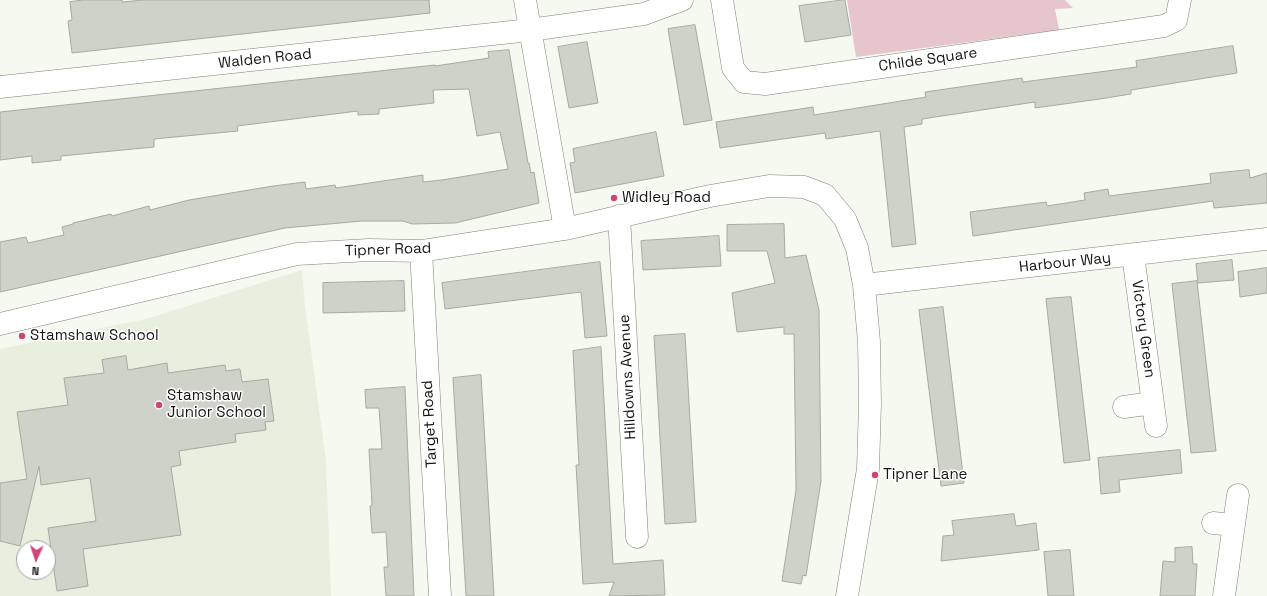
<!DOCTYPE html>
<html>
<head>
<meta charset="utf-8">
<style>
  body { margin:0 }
  #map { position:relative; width:1267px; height:596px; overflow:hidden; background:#f5f9ef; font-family:"Space Grotesk",sans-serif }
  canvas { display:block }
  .north { position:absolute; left:16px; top:540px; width:40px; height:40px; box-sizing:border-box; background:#fff; border:1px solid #a1a1a0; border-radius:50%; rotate:183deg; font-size:11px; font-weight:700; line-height:16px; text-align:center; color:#141512 }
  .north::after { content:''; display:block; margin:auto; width:14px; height:18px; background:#d04578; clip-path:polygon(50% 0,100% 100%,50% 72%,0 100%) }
</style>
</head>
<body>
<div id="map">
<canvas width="1267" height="596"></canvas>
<div class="north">N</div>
</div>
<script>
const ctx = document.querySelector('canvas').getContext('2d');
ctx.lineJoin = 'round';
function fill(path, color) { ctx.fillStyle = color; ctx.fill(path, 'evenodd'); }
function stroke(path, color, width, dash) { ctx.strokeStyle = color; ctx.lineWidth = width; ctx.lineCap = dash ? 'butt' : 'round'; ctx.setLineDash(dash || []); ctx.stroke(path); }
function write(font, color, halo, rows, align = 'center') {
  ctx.font = font + ' "Space Grotesk",sans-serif'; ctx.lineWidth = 3; ctx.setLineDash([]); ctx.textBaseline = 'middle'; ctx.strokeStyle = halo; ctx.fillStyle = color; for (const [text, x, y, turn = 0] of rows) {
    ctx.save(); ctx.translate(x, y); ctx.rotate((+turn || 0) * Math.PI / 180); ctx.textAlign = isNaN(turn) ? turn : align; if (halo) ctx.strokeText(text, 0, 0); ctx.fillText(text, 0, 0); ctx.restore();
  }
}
fill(new Path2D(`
  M302 270 305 306 326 461 331 596H0V349L146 319ZM24 548H48V572H24Z`), '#e8efdf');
fill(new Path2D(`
  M847 0H1065L1073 8 1055 9 1059 30 856 57Z`), '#e6c5cd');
const building = new Path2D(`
  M84 0H122V2L144 0H429L430 13 72 53 68 21 72 20 70 2Z
  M845 0 851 35 805 42 799 6Z
  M695 25 712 120 684 125 668 29Z
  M587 42 598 103 569 108 558 47Z
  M1233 46 1237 73 1131 90V94L1100 99 1035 108V102L922 119V124L904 127 916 244 892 247 880 131 826 139 825 133 720 148 716 122 813 107 814 115 926 97 925 92 1022 78 1023 82 1137 67 1136 61Z
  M509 50 528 163H529L531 173 534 172 539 203 455 223 412 224 403 221H362L285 228 0 292V242L26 237 28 243 64 235 62 227 73 224V223L111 214 112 216 149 206 150 210 189 200 273 186 305 182 306 189 335 185 336 188 423 175V182L442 180 508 169 500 132 477 136 469 89 433 90 434 103 379 109V114L358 115V111L237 126 238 131 154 139V147L61 156V160L32 163V156L0 160V112L435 65V66L489 58 488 52Z
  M656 132 664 176 575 193 570 163 575 162 573 149Z
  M1249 170 1250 178 1267 173V203L1214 208 1213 201 973 236 970 212 1046 202 1047 206 1085 200 1084 193 1108 189 1109 196 1211 183 1210 174Z
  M784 224 785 258 806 255 819 310 821 481 806 576 803 575 801 584 782 581 796 490 794 334H784V327L737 332 732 293 775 283 767 251H727V225Z
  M719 236 721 266 643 270 641 241Z
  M1232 260 1234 280 1198 283 1196 264Z
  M600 262 607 336 585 338 581 292 445 309 442 283Z
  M1267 268V293L1240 297 1238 272Z
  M404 281 405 311 323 313V283Z
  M1197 281 1216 451 1191 453 1172 284Z
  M1071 297 1090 460 1064 463 1046 299Z
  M943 307 964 483 941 486 919 310Z
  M685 334 696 522 665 524 654 336Z
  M601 347 613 564 663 560 665 595 609 596 614 582 583 584 576 465H579L573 351Z
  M126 356 128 370 167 363 168 373 225 365 226 371 240 369 242 382 268 379 274 421 265 422 266 430 235 434 236 442 179 451 181 465 171 467 181 535 83 549 88 586 57 591 48 528 96 521 90 478 41 485 39 466 20 546 0 541V483L27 479 17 412 68 405 64 378 104 373 102 360Z
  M481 375 494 596H466L453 378Z
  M405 387 414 596H386L384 567H388L386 532 372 533 370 506 372 505 369 449H382L379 408H366L365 390Z
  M1180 450 1182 473 1119 480 1120 492 1101 494 1098 458Z
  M1014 514 1016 526 1036 523 1039 550 941 561 943 536 954 535 952 521Z
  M1192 547 1193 564H1197L1195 596H1160L1163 561 1175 562V548Z
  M1070 550 1074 596H1048L1044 552Z`);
fill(building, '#ced2c9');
stroke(building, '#a6aaa1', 1);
const minor = new Path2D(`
  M525 0 565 229
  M722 0 733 68 744 82 765 84 1164 26 1176 20 1180 0
  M0 87 530 30 644 14 682 0
  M619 216 637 537
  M421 251 440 596
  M1133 255 1156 426
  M864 285 1267 239
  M0 324 297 254 369 250 421 251 565 229 710 196 769 186 804 187 825 195 845 219 857 248 864 285 869 342 870 404 868 469 847 596
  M1124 407 1153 403
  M1213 523 1234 525
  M1224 596 1238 495`);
stroke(minor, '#7f827a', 23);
stroke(minor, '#fff', 22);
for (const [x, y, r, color] of [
  [614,198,4,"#d04578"],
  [22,336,4,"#d04578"],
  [159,405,4,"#d04578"],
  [875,475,4,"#d04578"]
]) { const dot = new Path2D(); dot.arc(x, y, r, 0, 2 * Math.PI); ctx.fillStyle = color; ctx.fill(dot); stroke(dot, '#fff', 1.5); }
write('15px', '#141512', '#fff', [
  ["Walden Road",265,59,-6],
  ["Childe Square",928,60,-8],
  ["Tipner Road",388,250,-2],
  ["Harbour Way",1065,263,-6],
  ["Victory Green",1143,329,82],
  ["Hilldowns Avenue",628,377,-93],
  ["Target Road",430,424,-93]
]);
write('15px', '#141512', '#fff', [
  ["Widley Road",622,198],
  ["Stamshaw School",30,336],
  ["Stamshaw",167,396],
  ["Junior School",167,413],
  ["Tipner Lane",883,475]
], 'left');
</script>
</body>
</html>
